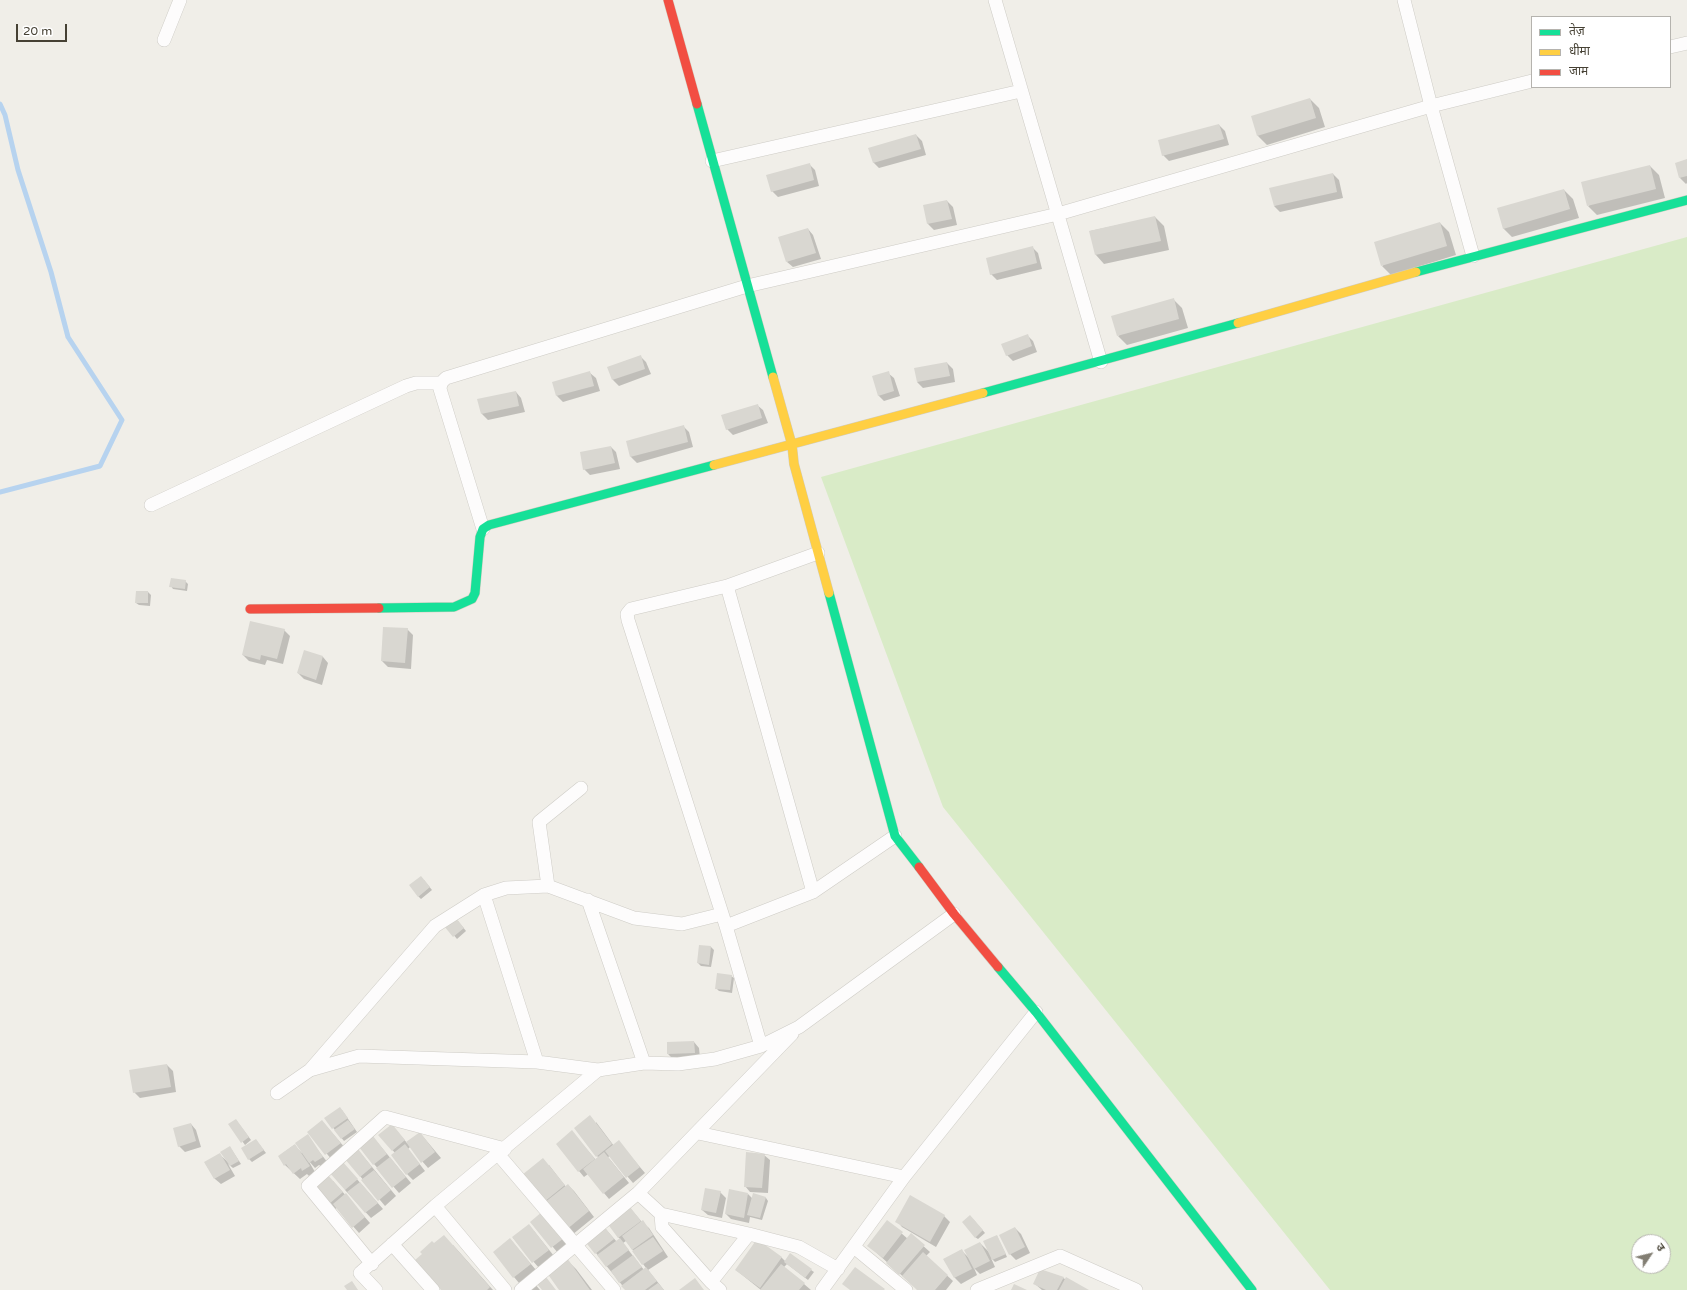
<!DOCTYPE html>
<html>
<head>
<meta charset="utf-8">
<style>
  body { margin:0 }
  #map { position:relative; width:1687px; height:1290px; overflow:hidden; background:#f0eee8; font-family:"Varela Round","Noto Sans Devanagari",sans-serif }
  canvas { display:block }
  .legend { position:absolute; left:1531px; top:16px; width:140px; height:72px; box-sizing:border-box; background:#fff; border:1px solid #b5b3ae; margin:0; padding:5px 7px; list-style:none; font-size:12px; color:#464134 }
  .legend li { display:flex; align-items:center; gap:8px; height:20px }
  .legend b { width:20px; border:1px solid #b5b3ae }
  .north { position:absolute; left:1631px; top:1234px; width:40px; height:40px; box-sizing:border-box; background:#fff; border:1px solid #b5b3ae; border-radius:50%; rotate:55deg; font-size:11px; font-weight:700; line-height:16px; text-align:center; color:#464134 }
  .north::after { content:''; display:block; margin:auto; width:14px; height:18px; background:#827e73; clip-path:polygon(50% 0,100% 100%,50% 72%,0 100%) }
  .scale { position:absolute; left:16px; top:24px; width:51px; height:18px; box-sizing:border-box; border:2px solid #464134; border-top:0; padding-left:5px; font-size:12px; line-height:14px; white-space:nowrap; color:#464134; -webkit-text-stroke:3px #fff; paint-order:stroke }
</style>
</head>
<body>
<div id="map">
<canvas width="1687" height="1290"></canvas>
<ul class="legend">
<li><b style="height:5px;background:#16e098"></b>तेज़</li>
<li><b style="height:5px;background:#ffcf43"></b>धीमा</li>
<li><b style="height:5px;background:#f24e42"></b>जाम</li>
</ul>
<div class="north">उ</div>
<div class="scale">20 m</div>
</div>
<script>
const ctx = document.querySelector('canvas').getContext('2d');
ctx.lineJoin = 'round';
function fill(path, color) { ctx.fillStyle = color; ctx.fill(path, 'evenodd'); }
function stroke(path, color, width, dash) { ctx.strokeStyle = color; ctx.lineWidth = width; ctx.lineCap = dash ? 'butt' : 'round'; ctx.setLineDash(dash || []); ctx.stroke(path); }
fill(new Path2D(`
  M1687 237V1290H1330L943 807 821 477ZM1639 1242H1663V1266H1639Z`), '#d9ebc7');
fill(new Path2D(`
  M1310 99 1319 108 1325 127 1267 145 1258 136 1252 117Z
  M1219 125 1225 131 1229 145 1169 161 1163 155Z
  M916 135 922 141 926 155 879 168 873 162Z
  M1687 161V183L1686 184 1680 178Z
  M809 164 815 170 819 186 778 197 772 191Z
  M1650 166 1659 175 1665 198 1597 215 1588 206Z
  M1333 174 1339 180 1343 198 1280 212 1274 206Z
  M1564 190 1573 199 1579 218 1512 237 1503 228Z
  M947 201 953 207 957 225 934 230 928 224 924 206Z
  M1155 217 1164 226 1169 250 1104 264 1096 255 1090 231Z
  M1440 223 1449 232 1456 255 1391 275 1382 266Z
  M808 229 813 235 821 259 793 267 787 262Z
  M1032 247 1038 253 1042 269 997 280 991 274Z
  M1173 299 1182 308 1188 328 1127 345 1118 336Z
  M1027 335 1033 341 1037 352 1013 361 1007 355Z
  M640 356 646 362 651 374 619 386 613 380 609 367Z
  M947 363 953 369 955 382 923 388 917 382Z
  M590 373 596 378 600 391 563 402 557 396 553 383Z
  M888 373 894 378 900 396 884 401 878 395Z
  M516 392 521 398 525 412 488 420 482 414 479 400Z
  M757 405 763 410 768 423 733 435 727 429Z
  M683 426 689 432 693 447 637 463 631 457 627 442Z
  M611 447 616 452 620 469 590 475 584 469Z
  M185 581 188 584 187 591 173 589 171 586Z
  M137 592H148L151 595 150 606 139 605 136 603Z
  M407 629 413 635 411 669 388 667 382 661Z
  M284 630 290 636 283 664 267 660 265 665 249 661 243 655Z
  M305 652 323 657 328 663 322 685 304 679 298 673Z
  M424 880 432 890 421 899 418 896Z
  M458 921 466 931 457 939 446 926Z
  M700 946 711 947 714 950 711 967 701 966 698 963Z
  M731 976 734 978 732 993 719 991 716 988Z
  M694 1042 699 1048 700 1058 674 1060 668 1054Z
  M167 1065 173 1071 176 1092 140 1098 134 1092Z
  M342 1110 357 1132 344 1141 326 1119Z
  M236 1120 251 1140 245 1145 230 1124Z
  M322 1121 346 1149 332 1160 309 1132Z
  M596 1122 614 1146 624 1148 645 1173 633 1183 610 1156 608 1157 629 1183 609 1199 588 1174 584 1177 579 1171 572 1132 596 1160 599 1158 597 1156Z
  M191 1124 196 1130 201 1147 185 1152 179 1146Z
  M397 1131 407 1143 420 1133 441 1158 428 1168 410 1147 408 1149 425 1171 413 1180 407 1174 395 1153 380 1135Z
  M307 1136 328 1163 322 1167 319 1165 315 1168 308 1160 315 1172 309 1176 307 1174 300 1179 285 1165 279 1156 294 1145 302 1153Z
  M373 1137 411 1183 399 1193 374 1164Z
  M256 1140 266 1153 252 1162 249 1159Z
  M230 1147 241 1164 233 1168 228 1164 235 1176 221 1184 215 1179 205 1163 219 1154 227 1161Z
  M358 1150 396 1196 385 1206 360 1176Z
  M764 1155 770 1160 768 1193 750 1192 745 1186Z
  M342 1162 383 1209 371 1218 345 1190Z
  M549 1165 566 1187 568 1185 574 1191 594 1217 572 1235 524 1175Z
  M333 1181 370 1223 359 1233 337 1208 335 1209 330 1203Z
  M720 1192 726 1198 722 1218 708 1215 702 1210Z
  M748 1194 753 1199 766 1198 768 1201 762 1220 750 1217 749 1223 731 1219 726 1214Z
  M630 1208 642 1222 649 1228 668 1257 648 1270 664 1290H626L596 1253 603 1226 617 1242 620 1239 618 1237ZM626 1241 646 1268 644 1270 623 1243Z
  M543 1213 569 1244 558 1253 532 1222Z
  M944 1216 950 1222 936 1247 902 1227 897 1221Z
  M973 1219 985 1233 978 1239 975 1237Z
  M887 1221 908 1239 911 1235 930 1252 926 1256 953 1281 946 1290H918L869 1246Z
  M1015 1228 1021 1234 1030 1253 1016 1260 1010 1254Z
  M534 1231 554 1256 539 1268 513 1238Z
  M997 1236 1007 1257 995 1262 991 1258 995 1267 980 1274 974 1268 977 1275 961 1284 955 1278 945 1259 961 1250 969 1258 980 1243 989 1252Z
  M510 1239 536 1270 519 1283 514 1277Z
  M434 1245H453L493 1290H443Z
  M781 1257 785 1261 811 1270 814 1272 808 1280 787 1264 784 1267 811 1290H761L736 1270Z
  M567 1260 576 1269 592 1290H560Z
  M1063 1278 1087 1290H1042L1035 1284Z
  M535 1284 540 1290H527Z`), '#0003');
stroke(new Path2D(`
  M0 104 5 115 18 170 51 272 68 337 122 420 100 466 0 492`), '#b7d3ef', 5);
fill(new Path2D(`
  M1310 98 1316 118 1257 136 1251 116Z
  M1219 124 1224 139 1162 156 1158 140Z
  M916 134 921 149 873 163 868 148Z
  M1687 159V176L1679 178 1675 163Z
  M810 163 814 180 771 192 766 175Z
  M1650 165 1656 189 1587 206 1581 182Z
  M1333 173 1337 192 1274 206 1269 188Z
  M1564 189 1570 209 1503 229 1497 208Z
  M947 200 952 219 927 224 923 205Z
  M1155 216 1161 241 1095 255 1089 231Z
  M1440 222 1447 246 1381 266 1374 242Z
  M808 228 816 253 786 262 778 237Z
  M1033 246 1037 263 990 275 986 258Z
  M1174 298 1179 319 1117 336 1111 316Z
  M1028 334 1032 346 1006 356 1001 344Z
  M641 355 645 369 612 380 607 367Z
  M947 362 950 376 917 382 914 368Z
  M590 371 594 386 556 396 552 382Z
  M889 371 894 391 878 396 872 376Z
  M516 391 519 406 481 414 477 399Z
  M758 404 762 418 726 430 721 415Z
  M684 425 688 442 630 457 626 441Z
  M611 446 615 463 583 470 580 452Z
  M171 578 186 580 185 589 169 587Z
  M136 591H148V603H135Z
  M250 621 285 629 277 659 261 655 260 660 242 655Z
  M383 627 408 628 405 663 381 661Z
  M304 650 323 656 316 680 297 673Z
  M421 876 430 887 418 897 409 885Z
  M455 917 464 928 453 937 444 926Z
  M699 945 711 946 709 965 697 963Z
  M717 973 732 975 730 990 715 989Z
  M694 1041 695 1053 667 1054V1042Z
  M167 1064 171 1087 133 1093 129 1070Z
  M340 1107 348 1118 332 1129 324 1118Z
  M590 1115 612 1144 596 1157 574 1128Z
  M236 1119 249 1137 241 1143 228 1124Z
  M322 1120 341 1143 325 1155 307 1132Z
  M348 1120 355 1129 341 1139 334 1130Z
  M191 1123 196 1141 178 1147 173 1128Z
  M392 1124 405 1140 392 1151 378 1135Z
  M572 1130 595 1159 578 1172 556 1144Z
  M420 1132 435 1152 421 1163 406 1142Z
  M308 1134 323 1157 315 1162 313 1160 309 1163 295 1143Z
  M373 1136 387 1154 373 1165 359 1147Z
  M256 1139 264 1150 248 1160 241 1148Z
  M619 1140 640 1167 626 1178 605 1151Z
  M295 1144 310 1166 302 1171 301 1168 293 1174 286 1164 284 1166 278 1156Z
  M405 1144 420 1164 406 1175 391 1155Z
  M230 1146 239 1161 230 1166 220 1152Z
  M358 1149 372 1167 360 1177 345 1159Z
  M604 1152 624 1177 603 1194 583 1169Z
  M746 1152 765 1154 762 1188 744 1187Z
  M220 1153 230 1170 214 1179 204 1162Z
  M390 1157 406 1177 392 1188 376 1168Z
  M543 1158 565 1185 544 1202 522 1175Z
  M342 1161 358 1179 345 1190 329 1172Z
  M374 1170 391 1190 378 1201 361 1180Z
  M327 1174 343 1192 329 1204 313 1186Z
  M360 1182 378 1203 365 1213 347 1192Z
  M568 1184 589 1211 566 1230 544 1203Z
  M705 1188 721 1191 716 1213 701 1210Z
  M729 1189 748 1193 744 1218 725 1214Z
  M346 1193 365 1217 352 1228 333 1204Z
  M753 1193 766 1197 760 1218 747 1215Z
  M910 1195 945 1215 930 1242 895 1222Z
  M630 1207 641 1221 618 1238 607 1223Z
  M543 1211 564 1238 551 1248 530 1222Z
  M970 1215 983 1230 975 1238 962 1222Z
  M643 1220 653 1235 632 1250 622 1236Z
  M887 1220 903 1232 883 1258 867 1246Z
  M529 1224 549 1250 532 1263 512 1237Z
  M603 1225 614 1239 595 1254 584 1240Z
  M1015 1227 1025 1247 1009 1255 999 1235Z
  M911 1233 925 1245 899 1275 886 1263Z
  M444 1235 490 1287 487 1290H441L415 1260 422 1254 420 1252 432 1241 434 1243Z
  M997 1235 1006 1254 992 1260 983 1241Z
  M653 1237 663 1251 642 1265 632 1251Z
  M510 1238 531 1264 513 1278 493 1252Z
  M620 1238 629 1250 606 1267 597 1255Z
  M757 1239 782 1257 760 1288 735 1270Z
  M980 1242 990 1261 974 1269 964 1250Z
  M962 1249 972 1269 954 1278 943 1259Z
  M923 1252 948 1275 935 1290H917L902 1276Z
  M790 1253 812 1269 805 1278 784 1262Z
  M633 1255 642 1267 619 1283 611 1271Z
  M567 1258 590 1290H559L547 1273Z
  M781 1264 805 1283 799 1290H760Z
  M646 1267 657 1281 645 1290H625L621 1286Z
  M855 1267 885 1289 884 1290H850L842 1284Z
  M1040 1269 1064 1277 1057 1290H1046L1033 1284Z
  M546 1277 556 1290H542L537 1284Z
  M1066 1277 1089 1290H1059Z
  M695 1278 704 1290H679Z
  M352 1281 358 1290H347L344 1286Z
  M658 1283 664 1290H648Z
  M1014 1284 1027 1290H1011Z`), '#d9d7d1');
const street = new Path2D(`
  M995 0 1101 362
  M1404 0 1431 106 1473 256
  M164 40 180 0
  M1670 47 1687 43
  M712 161 1021 91
  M151 505 406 386 416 383H441
  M483 529 440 389 441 383 446 378 747 286 1058 214 1431 106 1532 81
  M727 586 818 553
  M548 886 539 822 581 788
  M484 895 537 1062
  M588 900 644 1063
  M726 926 813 892 895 836
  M761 1046 726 926 628 620 627 614 631 609 727 586 813 892
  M310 1070 435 926 484 895 506 888 548 886 634 918 682 924 722 914
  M277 1093 310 1070 359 1056 537 1062 598 1070 644 1063 678 1064 715 1059 761 1046 799 1027 954 914
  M698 1133 904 1177
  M498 1154 614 1290
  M638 1193 661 1214 749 1234 799 1247 838 1269
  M435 1206 505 1290
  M661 1214 662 1227 711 1282 720 1290
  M392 1244 433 1290
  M854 1247 906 1290
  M372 1264 308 1186 385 1117 505 1149
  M711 1282 749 1234
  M376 1290 360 1273 435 1206 598 1070
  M521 1290 638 1193 792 1034
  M822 1290 904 1177 1036 1012
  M977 1290 1060 1256 1136 1290`);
const fast = new Path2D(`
  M697 104 773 377
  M1416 272 1687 200
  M983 393 1238 323
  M829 593 895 836 919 867
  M379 608 454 607 472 599 475 593 480 537 483 529 489 525 714 465
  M998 967 1036 1012 1252 1290`);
const slow = new Path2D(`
  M1238 323 1416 272
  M773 377 792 445 794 464 829 593
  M714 465 983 393`);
const jam = new Path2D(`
  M668 0 697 104
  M250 609 379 608
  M919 867 954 914 998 967`);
stroke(street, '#ceccc6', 14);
stroke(fast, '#d0ccbf', 10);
stroke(slow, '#d0ccbf', 10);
stroke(jam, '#d0ccbf', 10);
stroke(street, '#fdfcfc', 13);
stroke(fast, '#16e098', 9);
stroke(slow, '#ffcf43', 9);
stroke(jam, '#f24e42', 9);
</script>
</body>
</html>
